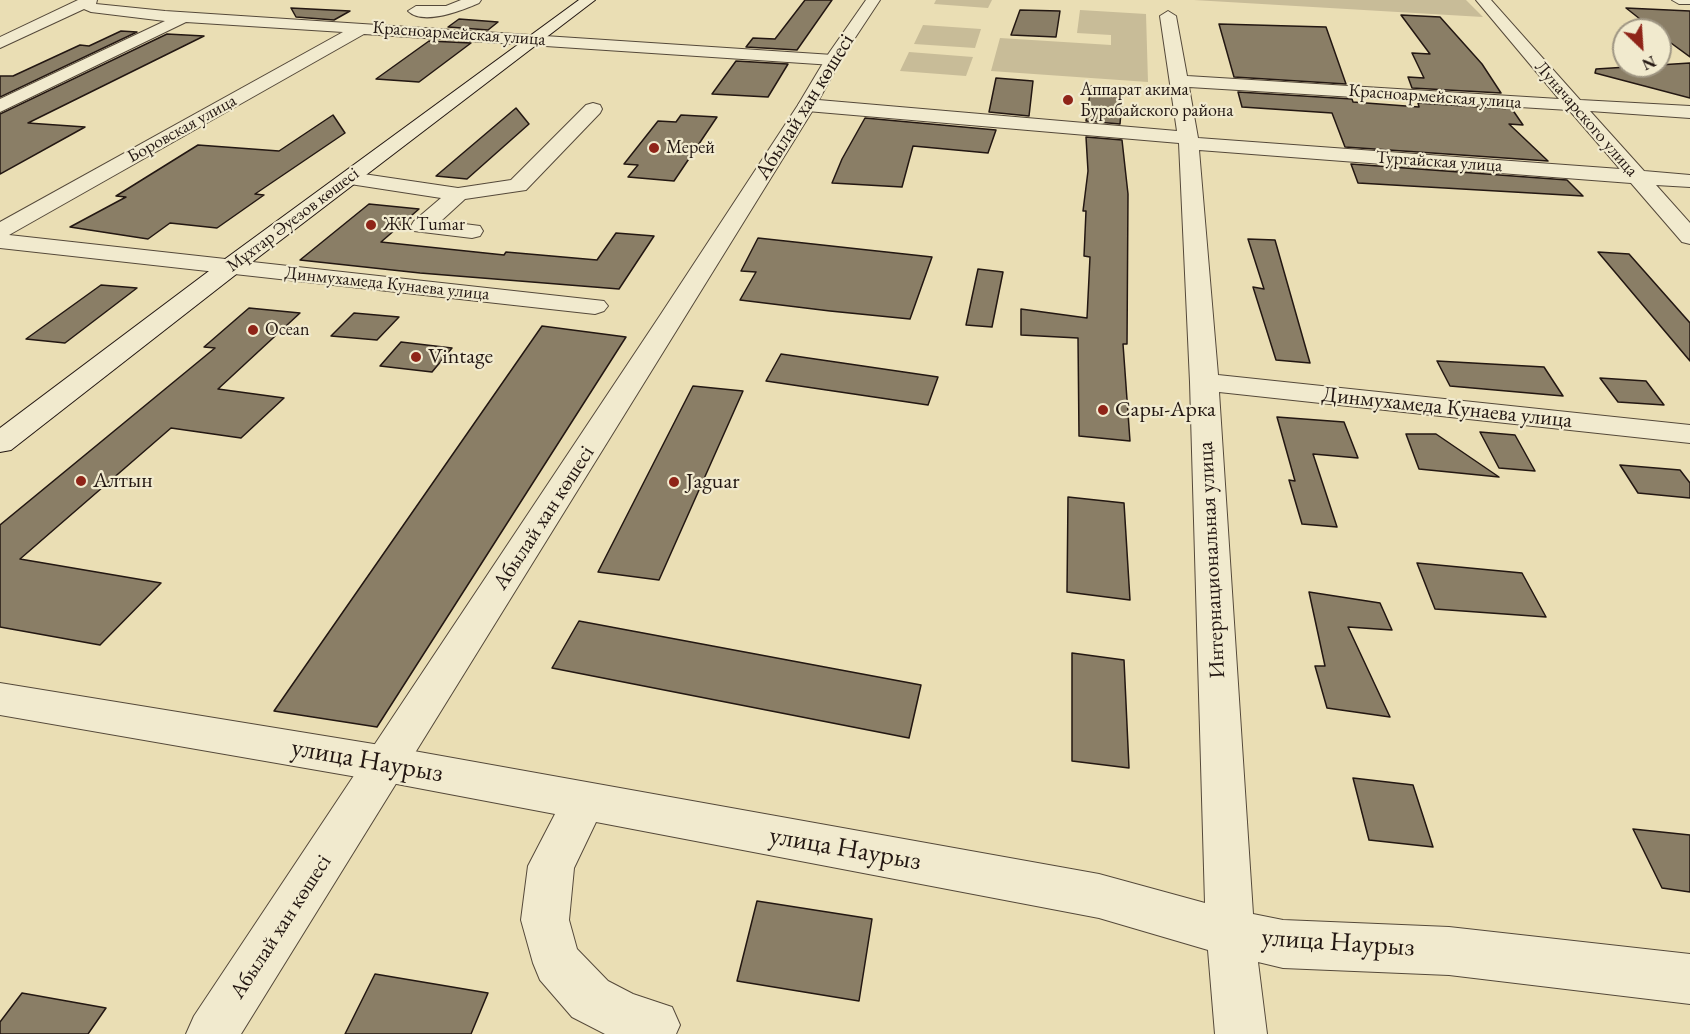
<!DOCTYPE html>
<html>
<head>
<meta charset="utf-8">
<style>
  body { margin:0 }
  #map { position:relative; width:1690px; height:1034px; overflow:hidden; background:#eadeb4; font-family:"EB Garamond",serif }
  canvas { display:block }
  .north { position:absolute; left:1612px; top:18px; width:60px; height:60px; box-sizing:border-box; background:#f1eace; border:2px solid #9f9683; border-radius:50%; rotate:155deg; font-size:16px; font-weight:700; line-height:24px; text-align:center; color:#231712 }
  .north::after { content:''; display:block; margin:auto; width:21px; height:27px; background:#8f2418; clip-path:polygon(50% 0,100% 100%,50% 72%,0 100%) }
</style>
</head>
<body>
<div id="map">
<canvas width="1690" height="1034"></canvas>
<div class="north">N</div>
</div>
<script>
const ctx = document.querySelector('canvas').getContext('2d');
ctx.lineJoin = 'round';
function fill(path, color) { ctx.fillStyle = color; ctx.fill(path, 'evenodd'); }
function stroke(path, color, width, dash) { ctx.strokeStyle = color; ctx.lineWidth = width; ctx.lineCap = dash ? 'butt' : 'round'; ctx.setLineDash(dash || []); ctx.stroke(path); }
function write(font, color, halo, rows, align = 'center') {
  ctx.font = font + ' "EB Garamond",serif'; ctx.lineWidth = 4.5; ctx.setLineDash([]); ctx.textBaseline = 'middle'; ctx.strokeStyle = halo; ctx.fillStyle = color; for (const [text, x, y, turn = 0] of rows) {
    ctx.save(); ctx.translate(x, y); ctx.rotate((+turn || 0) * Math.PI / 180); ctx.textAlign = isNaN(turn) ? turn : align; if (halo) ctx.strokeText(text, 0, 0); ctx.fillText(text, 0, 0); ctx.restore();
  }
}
fill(new Path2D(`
  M936 0H992L988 8 934 4Z
  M1194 0H1466L1483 17Z
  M1080 10 1146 14 1148 82 991 71 1000 38 1111 45V35L1077 33Z
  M923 25 981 29 975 48 914 44Z
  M909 52 973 57 966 76 900 71Z`), '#c8bc98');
const building = new Path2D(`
  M805 0H832L797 50 746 47 753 38 775 39Z
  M291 8 350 11 334 20 296 17Z
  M1626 8 1690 11V57L1660 35V30H1654Z
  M1020 10 1060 11 1056 37 1011 35Z
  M1401 15 1440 17 1482 64 1501 93 1412 88 1408 77 1424 78 1412 53 1430 54Z
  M459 19 498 22 488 30 448 27Z
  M1219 24 1326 27 1346 84 1234 77Z
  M121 31 137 32 0 97V76H13L80 45 89 46Z
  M167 34 204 36 28 123 85 127 0 174V114Z
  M429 41 471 43 419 82 376 79Z
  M736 61 788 64 768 97 712 94Z
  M1690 63V98L1595 73 1596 69Z
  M996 78 1033 81 1029 116 989 112Z
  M1091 86 1123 88 1120 124 1086 121Z
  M1238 92 1352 99 1353 102 1419 107 1418 103 1512 109 1523 125 1509 124 1548 161 1345 147 1332 113 1242 107Z
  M516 108 529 124 467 179 436 176Z
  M333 115 345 133 255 194 264 195 217 228 170 223 148 239 70 227 126 197 116 196 198 145 279 151Z
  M681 115 717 117 674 181 628 177 638 165 624 164 658 121 676 122Z
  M865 118 996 130 988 153 913 146 902 187 832 183 842 159Z
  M1086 137 1122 140 1128 194 1127 344H1123L1130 441 1079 436 1078 338 1021 335V309L1087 318 1090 257 1084 256 1086 211H1083L1088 171Z
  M1351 164 1567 180 1583 196 1358 183Z
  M369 204 419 209 381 242 504 255 506 252 597 260 616 233 654 236 619 289 420 273 300 260Z
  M758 238 932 257 910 319 830 311 740 300 756 272 741 271Z
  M1248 239 1275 240 1310 363 1276 360 1253 287 1264 289Z
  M1598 252 1629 254 1690 323V361Z
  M978 269 1003 272 992 327 966 325Z
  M101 285 137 288 65 343 26 339Z
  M249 308 300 313 218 389 284 398 241 438 171 428 20 559 161 583 100 645 0 627V525L215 348 204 347Z
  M354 313 399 317 377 340 331 336Z
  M542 326 626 337 377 727 274 711Z
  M401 342 452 348 432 372 380 366Z
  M781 354 938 377 928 405 766 381Z
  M1437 361 1544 367 1563 396 1450 386Z
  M1600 378 1646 381 1664 405 1618 402Z
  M693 386 743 391 659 580 598 572Z
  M1277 417 1344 422 1358 458 1313 454 1337 527 1302 524 1289 480 1295 481Z
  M1480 432 1515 435 1535 471 1499 468Z
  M1406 434H1436L1499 477 1419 469Z
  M1620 465 1680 470 1690 483V498L1638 493Z
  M1068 497 1124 503 1130 600 1067 592Z
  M1417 563 1522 573 1546 617 1435 609Z
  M1309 592 1380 603 1392 630 1348 627 1390 717 1327 708 1315 666H1325Z
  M579 621 921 685 909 738 552 668Z
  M1072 653 1124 660 1129 768 1072 761Z
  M1353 778 1413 785 1433 847 1369 840Z
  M1633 829 1690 835V892L1662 888Z
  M757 901 872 919 859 1001 737 981Z
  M375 974 488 993 471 1034H345Z
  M22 993 106 1008 88 1034H0V1022Z`);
fill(building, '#8a7e66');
stroke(building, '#231712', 1.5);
const minor = new Path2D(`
  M78 0H97L96 4 165 11 833 55 841 60 833 65 364 34 9 235 604 301 608 306 604 311 595 314 0 248V222L343 32 186 22 0 112V99L165 21 91 12 84 9 0 48V37Z
  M461 0H481L479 3C463 10 423 26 408 11L416 6H446Z
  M1476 0H1491L1580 100 1690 106V118L1590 111 1644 171 1690 175V187L1656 185 1690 223V244L1682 242 1631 183 1199 150 1218 375 1690 425V443L1219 392 1253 914 1283 920 1449 927 1690 954V1004L1449 975 1283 968 1258 962 1267 1034H1215L1208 950 1099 918 596 822 574 868 569 920 577 949 608 981 633 994 672 1007 680 1025 676 1034H605L572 1017 540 980 533 963 521 920 528 866 555 814 386 782 0 715V683L386 746 1099 874 1205 903 1190 382 1179 143 807 111 801 109 798 105 801 101 807 99 1177 131 1160 16 1168 11 1176 16 1187 76 1559 99ZM1189 87 1569 110 1620 169 1198 138Z
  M1672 0H1690V4H1679Z
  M593 103 600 105 602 109 600 113 526 190 465 199 441 221 480 226 483 231 480 236 472 238 414 231 411 226 414 221 441 198 350 184 343 182 340 178 343 174 350 172 458 188 511 180 586 105Z`);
const tertiary = new Path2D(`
  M866 0H880L845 53 816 105 241 1034H186L194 1016 661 314 798 105 829 53Z`);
const secondary = new Path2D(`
  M579 0H595L239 272 11 450 0 452V428L221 262Z`);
stroke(minor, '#55493a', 2);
stroke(tertiary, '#55493a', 2);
stroke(secondary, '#231712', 2);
fill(minor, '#f1eace');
fill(tertiary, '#f1eace');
fill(secondary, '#f1eace');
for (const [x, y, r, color] of [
  [1068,100,6,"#8f2418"],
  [654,148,6,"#8f2418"],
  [371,225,6,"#8f2418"],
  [253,330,6,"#8f2418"],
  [416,357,6,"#8f2418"],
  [1103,410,6,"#8f2418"],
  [81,481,6,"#8f2418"],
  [674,482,6,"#8f2418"]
]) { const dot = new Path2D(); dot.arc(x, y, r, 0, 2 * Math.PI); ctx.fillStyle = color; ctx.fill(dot); stroke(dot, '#f1eace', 2); }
write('18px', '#231712', '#f1eace', [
  ["Красноармейская улица",459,34,4],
  ["Красноармейская улица",1435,97,4],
  ["Луначарского улица",1586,119,49],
  ["Боровская улица",182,129,-29],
  ["Тургайская улица",1439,162,4],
  ["Мұхтар Әуезов көшесі",293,220,-37],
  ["Динмухамеда Кунаева улица",387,284,6]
]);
write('18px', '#231712', '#f1eace', [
  ["Аппарат акима",1080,90],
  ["Бурабайского района",1080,111],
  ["Мерей",666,148],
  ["ЖК Tumar",383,225],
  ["Ocean",265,330]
], 'left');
write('22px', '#231712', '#f1eace', [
  ["Абылай хан көшесі",805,107,-58],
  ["Динмухамеда Кунаева улица",1447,408,6],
  ["Абылай хан көшесі",544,518,-57],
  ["Интернациональная улица",1212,560,-93],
  ["Абылай хан көшесі",281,927,-57]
]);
write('22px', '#231712', '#f1eace', [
  ["Vintage",428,357],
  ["Сары-Арка",1115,410],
  ["Алтын",93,481],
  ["Jaguar",686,482]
], 'left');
write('27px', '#231712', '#f1eace', [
  ["улица Наурыз",367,761,10],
  ["улица Наурыз",845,849,10],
  ["улица Наурыз",1338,943,4]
]);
</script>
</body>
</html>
